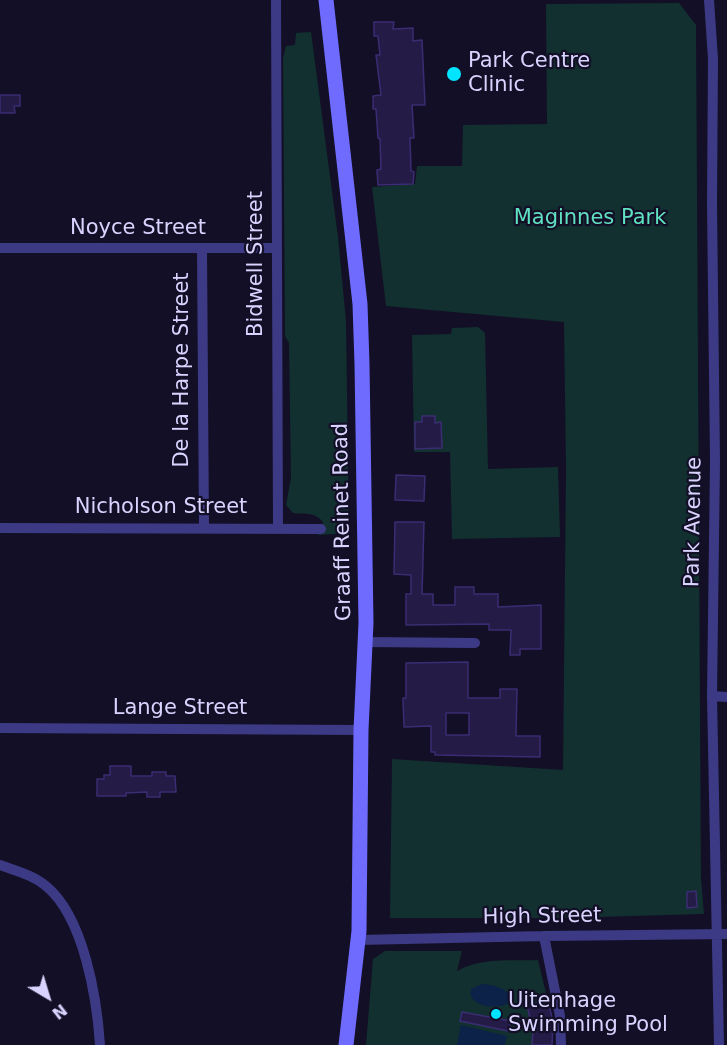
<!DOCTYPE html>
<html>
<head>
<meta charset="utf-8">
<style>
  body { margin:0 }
  #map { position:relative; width:727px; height:1045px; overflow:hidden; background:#130f26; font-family:"DejaVu Sans",sans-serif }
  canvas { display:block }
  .north { position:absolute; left:18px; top:967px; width:60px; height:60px; -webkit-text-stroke:4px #130f26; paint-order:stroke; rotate:142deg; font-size:16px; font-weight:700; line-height:24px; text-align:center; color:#d9d4ff }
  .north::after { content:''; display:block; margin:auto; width:21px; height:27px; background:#d9d4ff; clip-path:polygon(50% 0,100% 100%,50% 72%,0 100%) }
</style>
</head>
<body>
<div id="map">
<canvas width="727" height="1045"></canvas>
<div class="north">N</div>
</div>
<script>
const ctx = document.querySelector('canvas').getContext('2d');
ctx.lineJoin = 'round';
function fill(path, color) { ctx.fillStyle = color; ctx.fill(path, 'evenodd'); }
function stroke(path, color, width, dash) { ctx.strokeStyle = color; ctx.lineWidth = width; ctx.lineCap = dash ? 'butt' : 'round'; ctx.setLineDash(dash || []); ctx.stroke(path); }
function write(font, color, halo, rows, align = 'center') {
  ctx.font = font + ' "DejaVu Sans",sans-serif'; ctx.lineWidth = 4.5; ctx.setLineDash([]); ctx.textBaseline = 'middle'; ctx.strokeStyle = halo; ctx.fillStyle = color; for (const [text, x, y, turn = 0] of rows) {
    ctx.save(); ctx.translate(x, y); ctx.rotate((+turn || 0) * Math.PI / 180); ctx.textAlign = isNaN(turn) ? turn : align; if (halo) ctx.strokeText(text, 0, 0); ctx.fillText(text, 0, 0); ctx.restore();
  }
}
fill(new Path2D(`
  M679 3 696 25 701 879 704 914 562 918H390L392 759 563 770 566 469 564 322 386 306 372 187 415 184 417 166H462L463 125 547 124 546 4Z
  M311 32 338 237 346 321 349 533 318 535 323 528V522C313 511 307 515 293 513L286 505 291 478 289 343 285 336 283 58 286 46 295 45 296 33Z
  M478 327 485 333 488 469 558 467 560 537 452 539 450 452H414L412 335 451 334 452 328Z
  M385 951H462L457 971C480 957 512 961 538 960L554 1026 552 1045H366L373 959Z`), '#12302f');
fill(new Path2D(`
  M482 984C494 985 504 987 512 997V1000C501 1012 466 1007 471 989Z
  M461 1025 507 1036 505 1045H457Z`), '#0c2248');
const building = new Path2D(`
  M374 22H394L393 29 413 28V41L422 40 425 105H412L414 138H410L411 171 414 172 413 184 378 185 377 170 381 169 380 139 378 138 376 109H373V96L381 95 376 55H380L378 36H374Z
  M0 95H20V106H14L15 113H0Z
  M422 416H435V423L441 422 442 448 415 449V422H422Z
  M396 475 425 476 424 501 395 500Z
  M395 522H424L422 594H433V605H455V587H474V594H498V607L541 605V649H520V655H510L511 630H489V624L406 625V594H411V575L394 574Z
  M468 662V698H500V689H517L516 736H540V757L435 755V752H431V726L404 727 403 698H406V663ZM446 713H469V735H446Z
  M110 766H131V776H152V772H166V776H175L176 792H160V797H147V792L126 793V796H97V779H104V775H110Z
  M696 891 697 907 687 908V892Z
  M548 1001 553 1022 552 1045H532L533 1031 527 1005Z
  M462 1012 511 1021 508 1031 460 1021Z`);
fill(building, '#241b47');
stroke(building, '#3b2d73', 1.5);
stroke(new Path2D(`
  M276 0 278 527
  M709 0 713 59 712 204 715 461 712 696 719 1045
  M0 248H277
  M202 249 204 527
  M0 528 321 529
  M365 642 475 643
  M712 696 727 697
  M0 728 361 730
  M0 865C16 871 33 875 46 886 84 917 97 999 100 1045
  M544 936 560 1016 561 1045
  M358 940 544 936 727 934`), '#3d3a85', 10);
stroke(new Path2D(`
  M326 0 360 304 362 364 366 623 361 730 359 931 346 1045`), '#6f6bff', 15);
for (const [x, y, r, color] of [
  [454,74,8,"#00e5ff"],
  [496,1014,6,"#00e5ff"]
]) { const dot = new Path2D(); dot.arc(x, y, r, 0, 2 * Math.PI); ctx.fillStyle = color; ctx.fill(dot); stroke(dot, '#130f26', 2); }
write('21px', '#d9d4ff', '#130f26', [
  ["Park Centre",468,62],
  ["Clinic",468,86],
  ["Uitenhage",508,1002],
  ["Swimming Pool",508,1026]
], 'left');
write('21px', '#5fe0c0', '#130f26', [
  ["Maginnes Park",590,219]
]);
write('21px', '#d9d4ff', '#130f26', [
  ["Noyce Street",138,229],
  ["Bidwell Street",257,264,-90],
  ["De la Harpe Street",183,370,-90],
  ["Nicholson Street",161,508],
  ["Graaff Reinet Road",343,522,-91],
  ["Park Avenue",694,522,-89],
  ["Lange Street",180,709],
  ["High Street",542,917,-1]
]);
</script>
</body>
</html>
